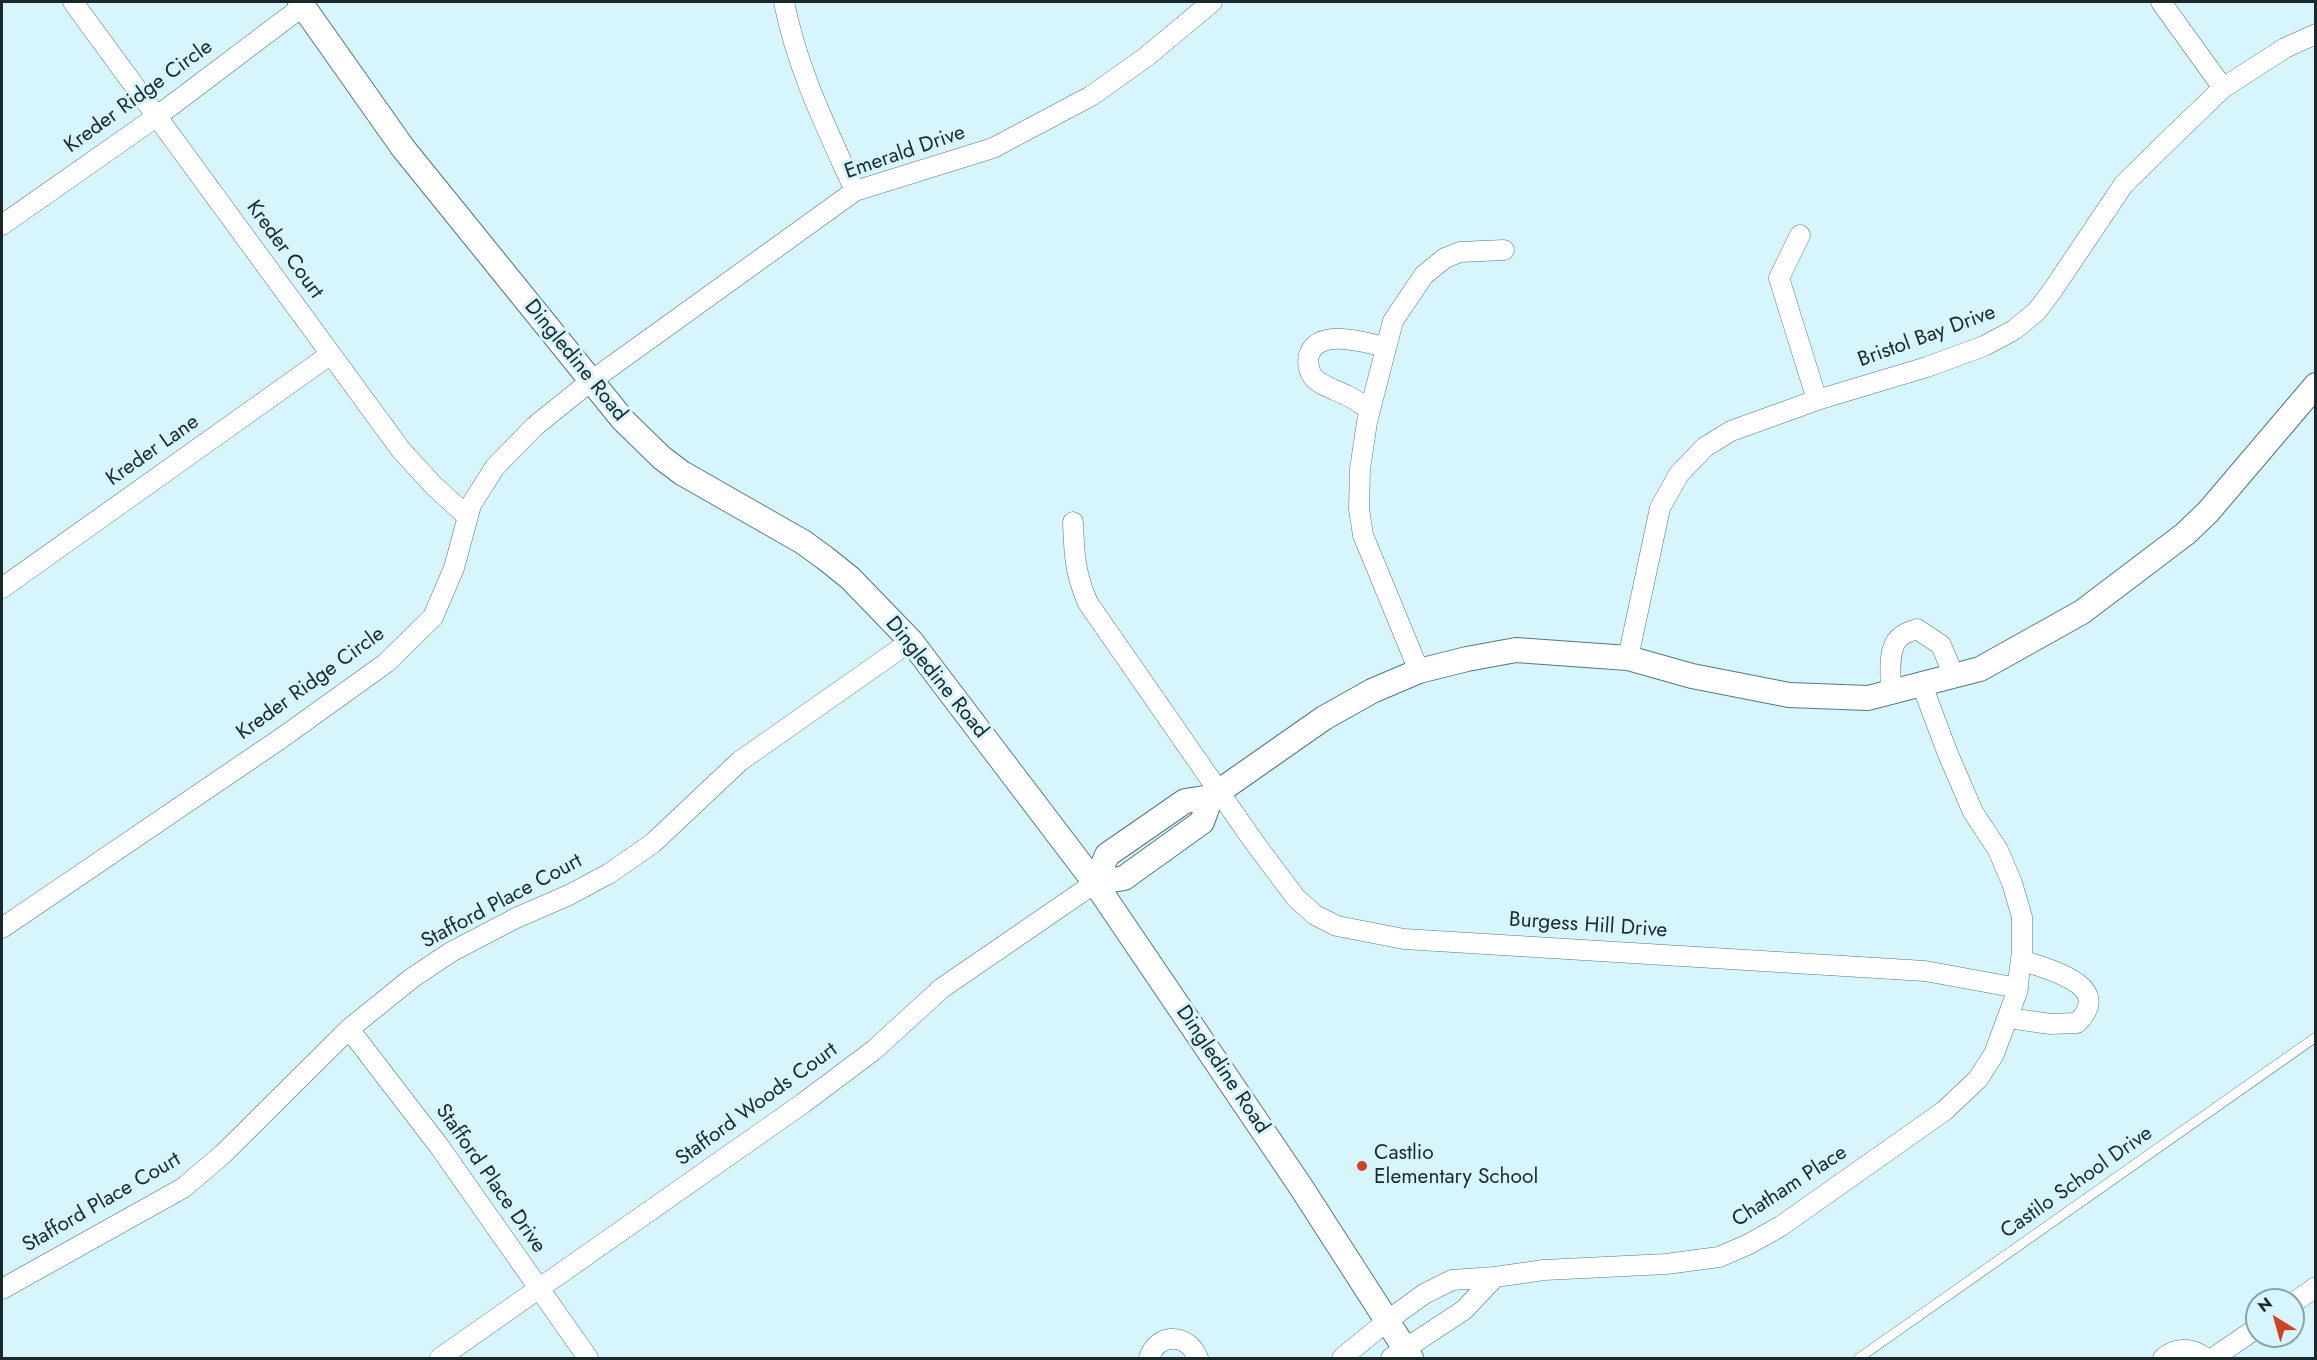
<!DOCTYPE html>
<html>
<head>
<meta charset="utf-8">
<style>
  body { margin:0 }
  #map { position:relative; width:2317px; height:1360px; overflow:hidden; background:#d6f5fd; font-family:Jost,sans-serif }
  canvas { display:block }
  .frame { position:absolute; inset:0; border:3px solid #19282b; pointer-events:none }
  .north { position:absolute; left:2245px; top:1288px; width:60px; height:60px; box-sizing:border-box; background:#d6f5fd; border:2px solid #8aa3a9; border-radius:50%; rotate:323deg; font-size:16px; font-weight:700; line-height:24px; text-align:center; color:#19282b }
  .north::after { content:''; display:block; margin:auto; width:21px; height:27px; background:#cf4523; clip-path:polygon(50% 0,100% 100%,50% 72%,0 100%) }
</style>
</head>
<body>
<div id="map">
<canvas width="2317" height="1360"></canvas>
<div class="frame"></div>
<div class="north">N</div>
</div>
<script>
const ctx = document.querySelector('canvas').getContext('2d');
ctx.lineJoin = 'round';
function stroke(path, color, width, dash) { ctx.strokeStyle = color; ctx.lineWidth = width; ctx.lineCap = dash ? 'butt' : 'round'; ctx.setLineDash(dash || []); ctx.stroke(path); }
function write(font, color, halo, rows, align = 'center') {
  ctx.font = font + ' Jost,sans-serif'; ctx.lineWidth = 6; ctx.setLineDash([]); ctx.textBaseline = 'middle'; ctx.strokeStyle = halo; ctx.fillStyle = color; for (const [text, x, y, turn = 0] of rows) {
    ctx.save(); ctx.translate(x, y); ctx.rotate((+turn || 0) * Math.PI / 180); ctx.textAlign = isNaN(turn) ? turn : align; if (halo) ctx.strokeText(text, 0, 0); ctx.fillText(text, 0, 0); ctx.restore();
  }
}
const service = new Path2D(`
  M1859 1358 2316 1037`);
const minor = new Path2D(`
  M73 2 401 450 433 485 468 517
  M784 2C797 69 827 129 855 191
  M2161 2 2223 88
  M2 225 156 117 303 6
  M1800 235 1779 278 1817 400
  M1370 410C1362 405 1355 399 1346 395 1336 390 1321 386 1313 377 1309 372 1307 361 1309 355 1319 327 1365 343 1386 347
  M1073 522C1074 553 1075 574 1088 603L1254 842 1296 898 1315 915 1337 926 1404 939 1925 971 2018 988
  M2 588 331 354
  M1628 658 1660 508 1679 474 1705 447 1731 431 1817 400 1927 367 1984 346 2014 330 2037 311 2052 291 2124 184 2172 137 2223 88 2285 48 2316 34
  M1419 671 1363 535 1359 509 1360 469 1367 422 1393 321 1424 275 1445 258 1460 252 1504 250
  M1891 694C1891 678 1887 649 1899 638 1904 633 1911 631 1917 629L1941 645 1954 676
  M2 928 283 737 386 663 433 617 454 568 471 505 495 467 535 426 591 381 855 191 993 148 1091 96 1146 57 1212 2
  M2009 1018 2050 1024 2077 1023C2116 985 2047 969 2021 960
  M349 1029 439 1146 588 1358
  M2 1289 183 1188 222 1155 349 1029 412 978 451 952 516 918 569 895 610 873 653 843 740 761 911 641
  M2293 1303 2316 1287
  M440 1358 802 1104 874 1050 942 988 1095 883
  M1149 1358C1158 1332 1188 1333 1198 1358
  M1342 1358 1387 1321 1424 1294 1452 1280 1495 1277 1544 1270 1666 1264 1719 1257 1749 1244 1781 1226 1944 1111 1978 1079 1994 1054 2017 992 2022 951V917L2012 883 1998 850 1973 812 1948 754 1922 685
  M1391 1358 1464 1310 1495 1277
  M2163 1358C2177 1347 2192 1347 2205 1358
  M2213 1358 2257 1328`);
const tertiary = new Path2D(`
  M300 2 403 148 623 420 662 458 682 473 803 542 825 558 850 578 911 641 1095 883 1301 1187 1411 1358
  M1095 883 1107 855 1185 801 1211 797 1324 718 1372 691 1419 671 1467 659 1516 650 1628 658 1692 676 1789 695 1868 698 1980 669 2082 612 2185 534 2208 512 2316 385
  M1095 883 1124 878 1202 822 1211 797`);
stroke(service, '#547881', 10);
stroke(minor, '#547881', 21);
stroke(tertiary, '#547881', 26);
stroke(service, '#fff', 9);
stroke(minor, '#fff', 20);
stroke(tertiary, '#fff', 24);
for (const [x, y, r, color] of [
  [1362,1166,6,"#cf4523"]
]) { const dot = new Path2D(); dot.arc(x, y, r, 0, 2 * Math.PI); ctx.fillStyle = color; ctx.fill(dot); stroke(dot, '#d6f5fd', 2); }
write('21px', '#19282b', '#d6f5fd', [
  ["Kreder Ridge Circle",139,97,-36],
  ["Emerald Drive",905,153,-19],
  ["Kreder Court",284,250,54],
  ["Bristol Bay Drive",1927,337,-20],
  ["Dingledine Road",575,361,51],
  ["Kreder Lane",153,451,-35],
  ["Dingledine Road",936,678,51],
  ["Kreder Ridge Circle",311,684,-36],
  ["Stafford Place Court",502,902,-28],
  ["Burgess Hill Drive",1588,926,4],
  ["Dingledine Road",1222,1070,56],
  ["Stafford Woods Court",757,1105,-36],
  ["Stafford Place Drive",490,1179,55],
  ["Castilo School Drive",2077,1183,-35],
  ["Chatham Place",1790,1187,-33],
  ["Stafford Place Court",102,1203,-30]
]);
write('21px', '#19282b', '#d6f5fd', [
  ["Castlio",1374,1154],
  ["Elementary School",1374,1178]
], 'left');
</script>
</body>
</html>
